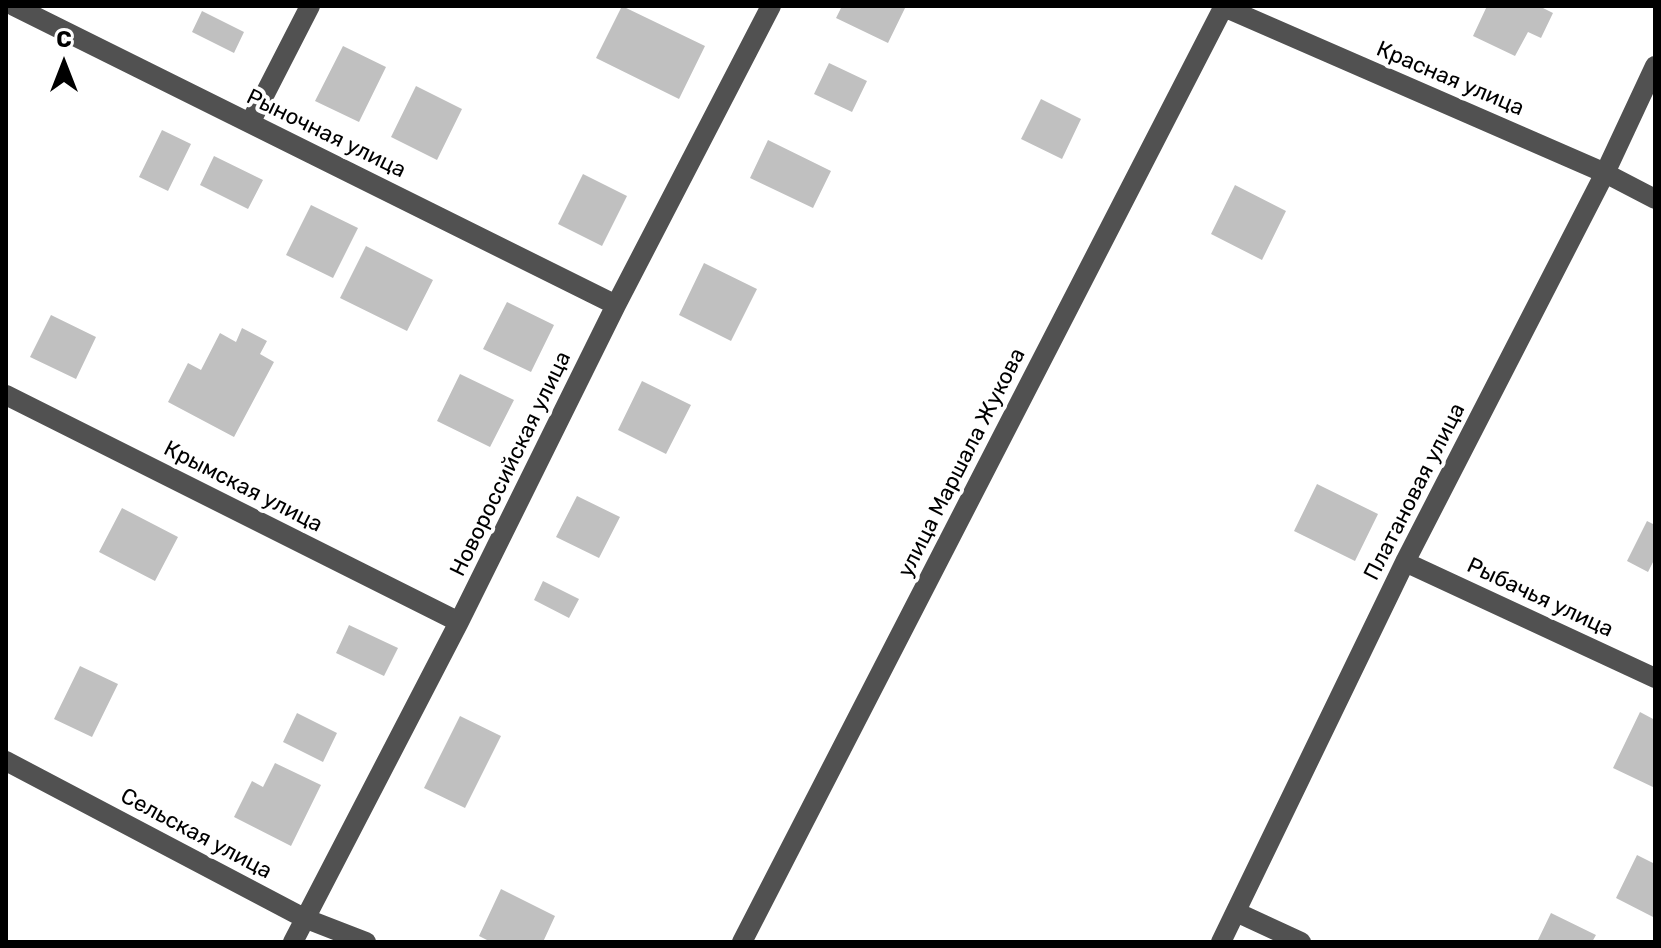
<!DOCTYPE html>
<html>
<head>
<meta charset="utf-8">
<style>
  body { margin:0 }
  #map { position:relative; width:1661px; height:948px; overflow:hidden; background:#fff; font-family:Rubik,sans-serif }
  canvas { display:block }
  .frame { position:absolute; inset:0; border:8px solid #000; pointer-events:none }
  .north { position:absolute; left:24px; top:24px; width:80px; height:80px; -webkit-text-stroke:6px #fff; paint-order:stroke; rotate:0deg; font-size:22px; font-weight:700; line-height:32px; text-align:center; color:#000 }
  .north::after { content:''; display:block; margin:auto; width:28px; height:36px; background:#000; clip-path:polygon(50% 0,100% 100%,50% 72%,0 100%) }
</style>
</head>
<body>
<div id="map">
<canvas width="1661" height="948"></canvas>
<div class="frame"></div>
<div class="north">С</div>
</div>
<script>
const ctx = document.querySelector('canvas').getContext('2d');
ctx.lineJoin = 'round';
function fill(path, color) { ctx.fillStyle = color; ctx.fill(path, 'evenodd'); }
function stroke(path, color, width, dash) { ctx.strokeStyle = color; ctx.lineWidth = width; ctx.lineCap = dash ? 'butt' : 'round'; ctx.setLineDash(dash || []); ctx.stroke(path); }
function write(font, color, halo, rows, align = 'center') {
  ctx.font = font + ' Rubik,sans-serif'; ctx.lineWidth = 8; ctx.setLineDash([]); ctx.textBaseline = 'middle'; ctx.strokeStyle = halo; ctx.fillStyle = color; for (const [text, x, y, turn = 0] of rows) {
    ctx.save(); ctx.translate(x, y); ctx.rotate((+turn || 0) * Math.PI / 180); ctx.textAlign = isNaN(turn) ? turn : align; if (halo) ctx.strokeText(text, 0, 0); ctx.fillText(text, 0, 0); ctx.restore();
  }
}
fill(new Path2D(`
  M622 6 705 46 679 99 596 58Z
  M842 6H906L888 43 836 18Z
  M1487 6H1539L1553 13 1541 38 1528 32 1515 56 1473 36Z
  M202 11 244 32 234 53 192 32Z
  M343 46 386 67 359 122 315 101Z
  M829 63 867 81 852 112 814 94Z
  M416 86 462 109 437 160 391 137Z
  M1041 99 1081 119 1062 159 1021 139Z
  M162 130 191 144 168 191 139 177Z
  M768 140 831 171 813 208 750 178Z
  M214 156 263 180 248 209 200 185Z
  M583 174 627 196 602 246 558 224Z
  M1235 185 1286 211 1262 260 1211 234Z
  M311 205 358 228 333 278 286 255Z
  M366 246 433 280 407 331 340 298Z
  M704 263 757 289 731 341 679 315Z
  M507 302 554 325 531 372 483 349Z
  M51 315 96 337 76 379 30 357Z
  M242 328 267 341 260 354 274 362 234 437 168 402 188 363 201 370 220 333 236 342Z
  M460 374 514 400 490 447 437 421Z
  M642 381 691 405 666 454 618 430Z
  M1317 484 1378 514 1355 561 1294 531Z
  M577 496 620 517 599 558 556 537Z
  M122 508 178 537 155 581 99 552Z
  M1647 521 1655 525V558L1648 572 1627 561Z
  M543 581 579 599 569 618 534 600Z
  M349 625 398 648 384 676 336 653Z
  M80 666 118 684 92 737 54 719Z
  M1640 712 1655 720V788L1613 768Z
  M297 713 337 733 323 762 283 742Z
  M460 716 501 736 465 808 424 788Z
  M275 763 321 785 291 846 234 817 252 781 263 787Z
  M1637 855 1655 864V918L1616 898Z
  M501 889 555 916 543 942H491L479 936Z
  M1551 913 1596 935 1592 942H1537Z`), '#c0c0c0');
stroke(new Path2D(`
  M14 6 616 305
  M1224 7 1605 173 1655 199
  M250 123 310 6
  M6 395 459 622
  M1405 562 1655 678
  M6 761 304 918 366 942
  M1236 912 1301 942
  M293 942 459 622 616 305 771 6
  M742 942 1224 6
  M1221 942 1405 562 1605 173 1655 66`), '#515151', 20);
write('22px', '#000', '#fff', [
  ["Красная улица",1450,79,23],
  ["Рыночная улица",326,134,26],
  ["улица Маршала Жукова",962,463,-63],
  ["Новороссийская улица",511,464,-64],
  ["Крымская улица",243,487,27],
  ["Платановая улица",1415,492,-63],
  ["Рыбачья улица",1540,598,25],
  ["Сельская улица",196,834,28]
]);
</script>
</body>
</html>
